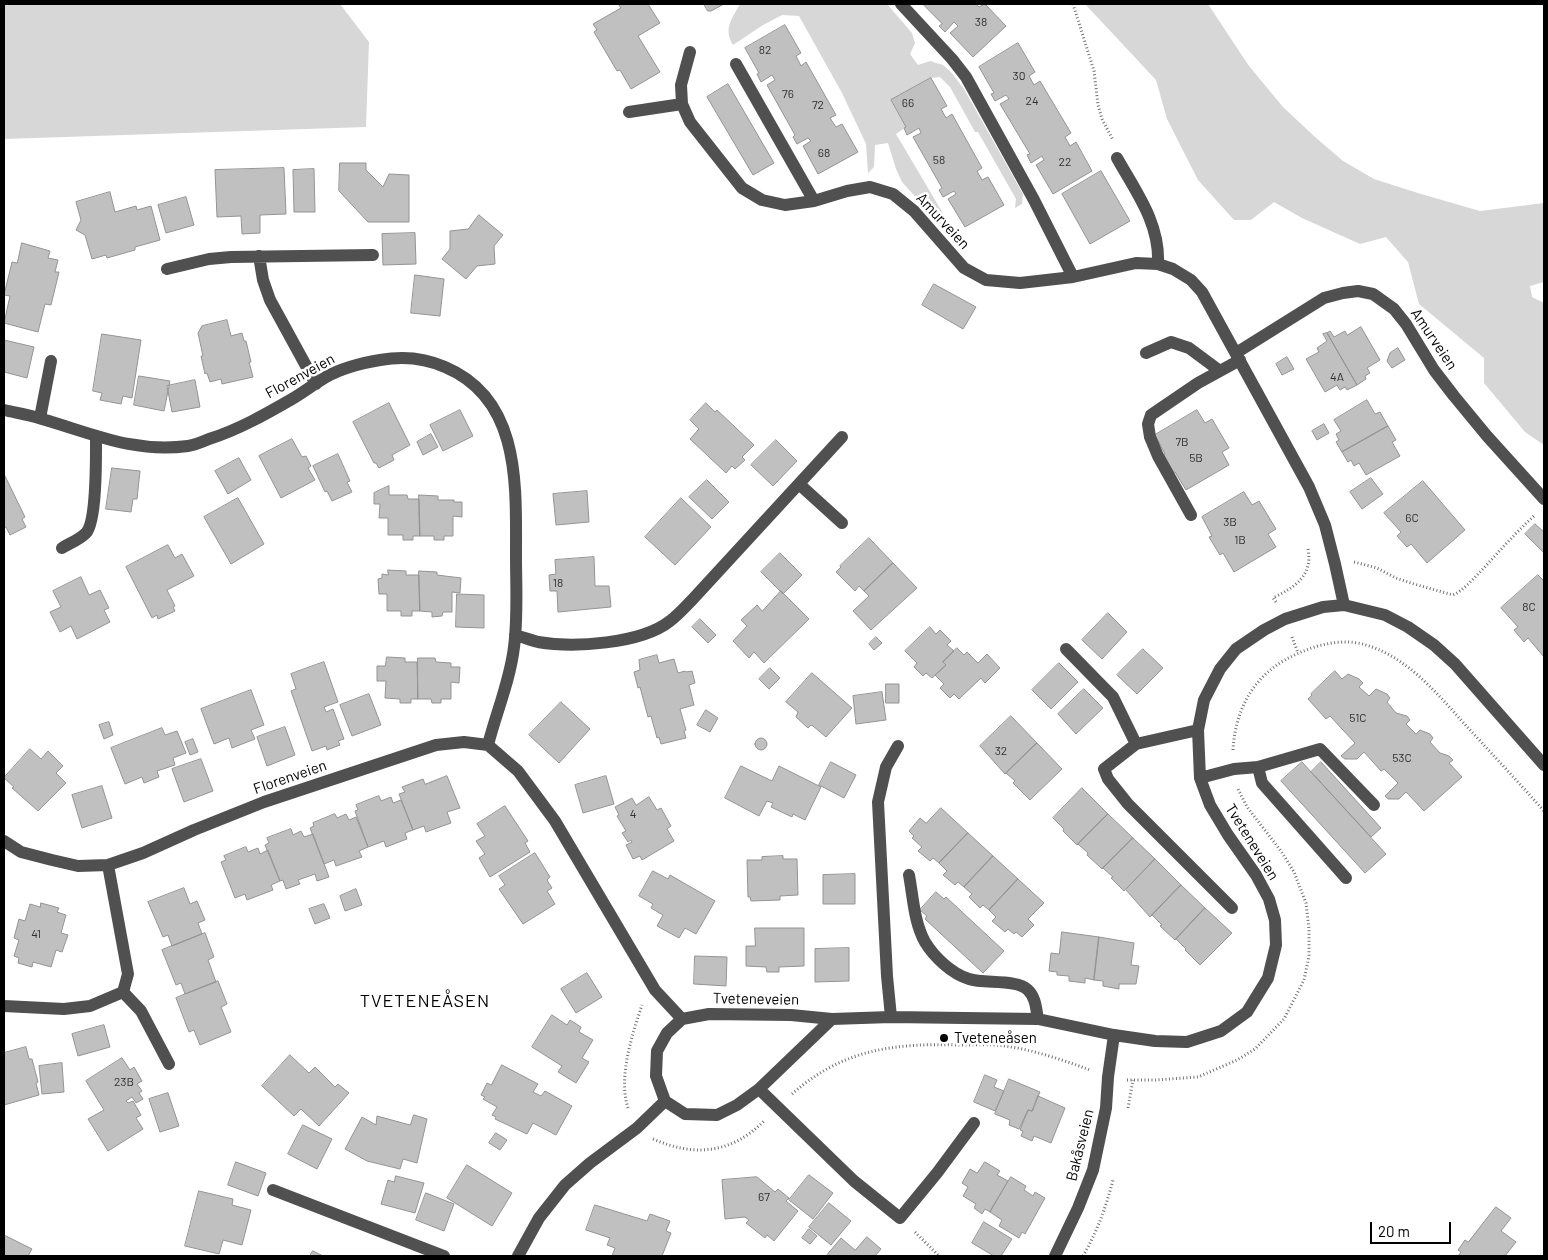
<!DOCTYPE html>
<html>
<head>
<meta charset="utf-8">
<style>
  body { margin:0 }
  #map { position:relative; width:1548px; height:1260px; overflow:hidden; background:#fff; font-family:Barlow,sans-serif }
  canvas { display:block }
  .frame { position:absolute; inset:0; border:5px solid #000; pointer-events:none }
  .scale { position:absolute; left:1370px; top:1222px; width:81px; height:22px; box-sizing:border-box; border:2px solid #000; border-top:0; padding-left:6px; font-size:15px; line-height:18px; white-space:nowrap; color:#000; -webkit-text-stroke:4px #fff; paint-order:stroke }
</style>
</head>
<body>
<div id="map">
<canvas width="1548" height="1260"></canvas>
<div class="frame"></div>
<div class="scale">20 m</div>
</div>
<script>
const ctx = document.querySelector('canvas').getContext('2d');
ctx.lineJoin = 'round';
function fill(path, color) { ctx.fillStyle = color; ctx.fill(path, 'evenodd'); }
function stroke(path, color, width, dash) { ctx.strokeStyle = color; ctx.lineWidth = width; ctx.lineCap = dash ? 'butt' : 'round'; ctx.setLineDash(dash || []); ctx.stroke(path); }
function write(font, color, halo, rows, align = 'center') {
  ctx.font = font + ' Barlow,sans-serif'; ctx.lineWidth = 5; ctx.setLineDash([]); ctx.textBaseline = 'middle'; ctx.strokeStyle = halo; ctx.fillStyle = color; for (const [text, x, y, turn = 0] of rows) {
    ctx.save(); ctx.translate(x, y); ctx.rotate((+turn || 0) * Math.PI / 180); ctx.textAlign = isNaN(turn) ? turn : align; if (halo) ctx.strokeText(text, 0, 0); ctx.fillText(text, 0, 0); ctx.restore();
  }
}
fill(new Path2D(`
  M4 4H340L369 42 366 127 4 139Z
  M740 4H887L912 33 915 43 910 54 918 65 930 61 943 65 951 72 964 89 1023 194 1022 204 1015 208 1016 199 978 132H975L950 87 940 77 931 78 891 101 906 127 896 134 954 232 951 234 948 233 902 182 896 169 888 143 875 145 874 167 868 173 866 144 842 93 799 16 782 15 763 25 733 45C723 28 732 19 740 4Z
  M1085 4H1208L1249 66 1283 107 1314 136 1343 161 1374 179 1421 194 1480 211 1544 203V282L1530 286 1532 297 1544 303V445L1525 432 1484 383V358L1419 304 1408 262 1386 237 1360 244 1302 218 1274 202 1251 220H1234L1198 180 1167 119 1156 80Z`), '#d7d7d7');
const building = new Path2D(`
  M622 4H648L660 23 638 36 660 72 631 89 620 70 617 71 594 32 597 30 593 24 621 8 619 5Z
  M704 4H724L711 11H708Z
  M923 4H976L979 7 985 4 1006 26 973 57 950 33 958 26 954 22 945 32 939 26 942 24Z
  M785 25 801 53 796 56 801 66 806 62 836 115 830 118 836 127 842 124 858 152 818 174 803 146 811 141 808 138 797 144 793 137 795 135 767 85 775 80 772 75 761 82 757 74 759 73 745 48Z
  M1018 43 1035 72 1029 76 1034 85 1040 81 1071 133 1065 137 1070 146 1076 142 1092 171 1053 194 1036 165 1044 160 1042 156 1031 163 1027 155 1030 154 1000 104 1009 99 1006 95 995 101 991 94 994 93 979 67Z
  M931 78 947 106 941 109 946 118 952 114 982 168 977 171 982 180 988 177 1004 205 965 227 948 199 956 194 954 191 943 197 939 190 942 188 913 137 921 133 919 128 907 135 904 128 906 127 891 100Z
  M728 84 774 163 753 175 707 97Z
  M340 163H366V170L383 187 389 174 409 175V222H368L339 191Z
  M284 168 286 214 260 215V233L242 234 241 216 217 217 215 170Z
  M314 169 315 212H294L293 170Z
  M1101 171 1130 221 1090 244 1062 194Z
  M110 192 115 212 136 206 137 210 151 206 160 240 135 247V250L107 258 106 255 92 259 85 235 76 230 81 220 76 202Z
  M186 197 194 225 166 233 158 205Z
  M479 215 503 235 494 246 495 264 477 266 466 279 442 259 450 249V231L468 229Z
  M415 233 416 264 383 265 382 234Z
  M22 243 50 251 48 258 58 260 55 272H59L51 305 45 304 38 332 4 323 10 296 4 295 12 262 17 263Z
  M415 275 444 279 440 316 411 313Z
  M934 284 976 307 963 329 922 305Z
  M227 320 231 336 242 333 244 341H246L251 362H249L253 377 222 384 221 379 210 382 207 373 205 374 201 356H203L198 333 202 326Z
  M1361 327 1380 360 1367 368 1370 373 1365 376 1366 379 1357 385 1327 333 1330 331 1334 337 1345 331 1347 335Z
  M1327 333 1357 385 1347 390 1345 387 1340 390 1337 385 1325 392 1306 359 1319 352 1317 348 1327 341 1323 334Z
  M102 334 141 340 132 398 123 396 121 404 100 400 102 393 93 391Z
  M4 340 34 347 27 378 4 372Z
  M1398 348 1405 360 1392 368 1387 361 1390 353Z
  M1287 357 1294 369 1282 375 1276 364Z
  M139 376 170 381 164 411 134 405Z
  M195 380 200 407 172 412 167 386Z
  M1367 400 1375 414 1380 412 1388 426 1342 452 1336 442 1339 440 1336 434 1341 431 1334 420Z
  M389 403 410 445 392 455 394 460 379 468 376 463H374L353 422Z
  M706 403 715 412 717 410 754 445 742 457 745 460 735 469 732 466 726 473 690 439 699 429 690 420Z
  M460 410 473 436 443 451 430 425Z
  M1197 410 1205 423 1212 419 1229 448 1222 452 1229 465 1186 490 1175 472 1173 473 1162 455 1165 454 1155 435Z
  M1324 424 1329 433 1317 440 1312 431Z
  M1388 426 1396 440 1392 442 1400 456 1366 475 1359 463 1354 466 1351 460 1348 462 1342 452Z
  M431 434 438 447 423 455 417 442Z
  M292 439 302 457 306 456 311 466 308 468 315 480 281 498 259 456Z
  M776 440 797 461 773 486 751 465Z
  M338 454 350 481 347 482 352 492 332 501 327 491 325 492 313 466Z
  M239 458 251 480 228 494 215 471Z
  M112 468 140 471 137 499H133L131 512 106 509Z
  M4 474 25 517 22 519 26 527 10 535 6 527 4 528Z
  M1371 478 1383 494 1362 509 1350 492Z
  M707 480 729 502 712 519 689 497Z
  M1423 481 1465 530 1427 563 1411 544 1407 547 1397 536 1401 532 1384 513Z
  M389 486V495H407L408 499H419L420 536H413V540H403V535H388V518H379L380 504H374V493Z
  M587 491 589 522 556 525 553 494Z
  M1244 492 1252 505 1259 501 1276 529 1268 534 1276 547 1234 572 1223 553 1220 555 1209 537 1212 536 1202 517Z
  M419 495 438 496V500H454V502H462V517L453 516V536H444V540H434V536H420Z
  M238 498 264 544 231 564 204 517Z
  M681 498 711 527 675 565 645 537Z
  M1535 524 1544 532V553L1525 534Z
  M869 538 893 563 864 591 859 586 855 591 836 572 841 567 840 566Z
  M168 545 175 558 182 554 194 576 167 590 175 606 173 607 175 611 158 619 157 615 152 618 126 567Z
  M780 553 802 575 783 594 761 572Z
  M594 557 595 586H609L611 607 558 612 557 591H550L549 575 556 574 555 560Z
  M893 563 917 588 871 630 853 611 869 596 864 591Z
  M388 570 406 571V575H419L420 611H412V616H401V611H387V594H379L378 579 382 578V574L388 575Z
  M419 571 437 572V575L461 578 460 593 452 592V612H443L442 616 432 617V612L420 611Z
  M1538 575 1544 581V657L1528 638 1524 642 1514 630 1518 627 1501 608Z
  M81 577 89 595 100 590 109 608 104 610 110 622 77 639 71 626 60 632 50 612 61 607 53 591Z
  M781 591 809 619 764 663 754 652 749 658 733 641 747 626 741 620 757 605 762 611Z
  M457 594 484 595V628L456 627Z
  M1108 613 1127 632 1102 659 1082 640Z
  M700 619 716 635 708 643 692 627Z
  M930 627 936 634 940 630 951 641 947 645 954 651 943 662 946 665 932 678 926 673 923 676 914 667 917 663 905 651Z
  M876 637 882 643 874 650 869 644Z
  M957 648 964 655 967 652 978 663 987 654 1000 668 985 683 981 678 959 699 954 694 950 698 940 688 944 684 935 675 946 665 943 662Z
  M1143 649 1163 668 1137 694 1117 675Z
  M657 655 659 663 674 659 678 673 685 671 686 672 692 671 695 683 689 685 694 705 680 709 686 730 684 731 686 738 661 744 659 737 657 738 651 716 648 717 640 687 638 688 634 672 640 670 639 660Z
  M387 657 405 658V662H417L418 699H411V703H400V699L385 698 386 681H377V666H385Z
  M418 658H435L436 662 451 663V667H460L459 683 451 682V699H441V703H432L431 699H418Z
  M324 662 338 702 324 707 326 712 333 709 344 739 338 741 340 745 327 750 326 746 312 751 291 691 296 689 291 674Z
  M1059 663 1078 682 1051 709 1032 690Z
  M770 668 780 678 769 689 759 679Z
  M1335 671 1342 679 1348 674 1359 679 1363 683 1359 687 1369 696 1376 689 1387 694 1390 698 1387 702 1396 713 1407 716 1410 720 1406 724 1416 734 1420 730 1430 734 1433 738 1430 742 1440 753 1449 756 1453 760 1449 763 1462 777 1424 811 1406 792 1399 799H1388L1385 796 1398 783 1384 769 1381 771 1364 752 1357 759H1345L1341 756 1355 743 1330 716 1326 719 1308 699 1312 695 1311 694Z
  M812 673 852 708 826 737 813 726 811 725 808 728 796 717 798 712 786 702Z
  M886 684H899V703H886Z
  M1084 689 1103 708 1076 734 1058 714Z
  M251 690 264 725 251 730 255 739 232 748 229 738 214 744 201 709Z
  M882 692 886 720 856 724 853 696Z
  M369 694 381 725 352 736 340 705Z
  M561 702 590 729 559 763 529 735Z
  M706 710 718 718 710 732 697 725Z
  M1011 716 1037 743 1005 774 980 746Z
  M109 722 113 735 104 739 99 725Z
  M285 727 295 755 267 766 257 737Z
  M162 728 165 735 177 731 186 753 173 758 175 765 157 771 159 777 144 783 142 777 125 784 111 748Z
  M755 744a6 6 0 1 1 12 0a6 6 0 1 1-12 0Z
  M193 739 198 752 190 755 185 742Z
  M1037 743 1062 769 1030 800 1013 783 1015 781 1006 773Z
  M30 749 41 759 48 751 63 766 56 773 66 783 38 811 12 788 14 787 4 778Z
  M201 759 213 791 184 802 172 769Z
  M831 762 856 775 844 798 819 785Z
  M1302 762 1386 854 1365 873 1281 781Z
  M1321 762 1381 828 1371 837 1311 772Z
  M741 766 772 781 779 766 821 787 805 820 793 814 792 817 771 807 773 803 767 801 759 816 725 798Z
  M447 776 460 808 447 812 451 823 426 832 424 826 413 830 399 794 405 792 402 787 423 779 425 784Z
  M606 776 614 804 583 813 575 785Z
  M102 786 112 818 82 828 72 795Z
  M1082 788 1108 814 1077 845 1063 831 1064 829 1053 818Z
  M379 796 381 801 391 797 393 803 401 800 413 830 405 833 407 839 386 847 384 841 368 847 355 811 358 810 356 805Z
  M649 797 657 810 661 808 671 826 667 829 674 841 642 860 640 856 633 859 626 845 632 842 631 840 628 842 622 833 626 831 617 816 619 815 615 807 632 798 636 805Z
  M505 806 528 841 525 843 530 852 490 877 479 858 485 854 476 841 485 836 477 824Z
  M941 808 968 833 939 863 933 858 930 861 918 851 922 847 912 838 914 836 909 831 920 818 926 823Z
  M335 814 337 818 346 814 349 820 356 817 368 847 359 851 362 857 336 866 334 860 324 864 310 828 314 826 313 823Z
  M1108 814 1133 838 1102 869 1087 855 1088 853 1078 844Z
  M291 829 293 835 301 831 304 837 313 834 329 877 317 881 315 874 298 880 300 884 286 889 283 880 280 881 265 845 269 843 267 838Z
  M968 833 993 856 964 887 958 882 955 885 943 875 947 871 939 863Z
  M1133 838 1155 859 1124 891 1111 878 1113 877 1103 868Z
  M246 847 248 852 258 848 260 854 268 850 280 881 271 885 273 890 247 900 245 894 235 898 221 862 226 860 224 856Z
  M535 853 550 877 547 880 552 888 547 891 555 904 523 924 499 889 505 885 499 876Z
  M783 856V859H797L798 895 780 896V900L751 901 750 897H748L747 860H762V857Z
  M993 856 1018 879 989 910 983 905 980 908 969 897 972 894 964 887Z
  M1155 859 1181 885 1150 917 1126 890Z
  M653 871 668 879 670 875 715 901 696 934 685 928 679 938 657 926 663 915 651 908 653 904 639 896Z
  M855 874V904H823V875Z
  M1018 879 1044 903 1028 919 1034 925 1022 937 1016 932 1014 934 1008 929 1005 932 992 921 996 917 989 910Z
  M1181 885 1205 908 1175 940 1160 926 1162 925 1152 915Z
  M184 888 190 904 197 901 205 920 198 923 202 934 172 946 168 935 163 937 148 902Z
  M356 889 362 905 345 911 340 896Z
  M936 892 944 899 946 897 1004 951 983 973 925 919 927 916 920 910Z
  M41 903 59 908 57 912 66 915 61 933 68 935 62 952 56 950 51 967 33 962 32 967 18 963 19 958 14 956 19 940 14 938 19 919 25 921 30 904 40 907Z
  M324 904 330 918 315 924 309 909Z
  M1205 908 1232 933 1200 965 1185 950 1186 949 1176 939Z
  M755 928H804V966L779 967V972H767L766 967 746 966V946H755Z
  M1062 932 1099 937 1094 980 1085 978V983L1069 981V976L1057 975V972L1049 971 1051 953 1059 954Z
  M205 933 214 957 208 960 216 982 185 994 181 983 176 985 162 950Z
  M1099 937 1134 943 1131 965 1139 966 1136 984H1119V989L1103 986V981L1094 980Z
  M849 948V981L815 982V949Z
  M695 956 727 957 726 986 694 984Z
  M587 973 602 997 576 1013 561 989Z
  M218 981 227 1004 221 1007 231 1032 200 1045 194 1030 189 1032 176 998Z
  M552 1015 567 1025 570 1020 581 1027 579 1032 593 1040 582 1058 589 1062 576 1083 558 1072 562 1066 532 1047Z
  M104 1025 110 1047 78 1056 72 1034Z
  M26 1047 29 1059H32L38 1082 36 1083 39 1095 4 1105V1053Z
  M290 1055 309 1073 315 1067 335 1087 338 1084 349 1093 319 1126 301 1109 294 1116 262 1086Z
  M122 1058 130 1070 134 1067 142 1081 137 1084 142 1091 139 1093 143 1099 136 1103 132 1097 126 1101 128 1103 133 1101 141 1115 136 1118 143 1129 108 1151 88 1119 104 1110 86 1081Z
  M62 1063 64 1092 42 1094 39 1066Z
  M502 1065 538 1084 533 1092 541 1096 545 1091 572 1106 556 1135 533 1123 527 1134 495 1119 496 1117 492 1115 497 1107 483 1099 485 1097 481 1095 487 1083 491 1085Z
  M985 1075 997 1080 994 1087 1004 1091 995 1111 974 1102Z
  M1009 1079 1040 1092 1032 1111 1028 1110 1019 1129 1009 1125 1010 1120 995 1114Z
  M168 1093 179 1126 160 1132 149 1099Z
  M1038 1096 1065 1108 1051 1143 1034 1136 1032 1141 1021 1136 1023 1131 1020 1130 1028 1110 1032 1111Z
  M414 1115 427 1119 417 1163 403 1159 400 1169 367 1161 345 1149 362 1117 376 1125 377 1116 410 1125Z
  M303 1125 332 1139 317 1169 288 1154Z
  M496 1133 507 1140 500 1150 489 1143Z
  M236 1162 266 1173 258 1196 228 1185Z
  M985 1162 1000 1171 997 1175 1008 1181 990 1212 985 1209 982 1214 974 1208 976 1204 963 1196 968 1187 962 1183 970 1169 977 1173Z
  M467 1165 512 1193 492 1226 447 1198Z
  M809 1175 833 1193 813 1219 789 1200Z
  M396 1176 424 1183 415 1213 381 1204 388 1180 394 1182Z
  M757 1177 775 1192 778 1189 789 1198 786 1201 798 1211 774 1241 767 1235 765 1238 746 1223 749 1220 745 1217 725 1219 722 1180Z
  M1011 1177 1026 1186 1024 1190 1033 1196 1035 1192 1045 1198 1025 1234 1022 1232 1019 1238 999 1226 1002 1220 990 1212Z
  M199 1191 233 1199 232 1205 251 1210 242 1245 223 1240 219 1254 185 1246Z
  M426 1193 454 1204 444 1231 416 1220Z
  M829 1203 851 1221 831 1245 809 1227Z
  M595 1205 647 1221 650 1214 670 1221 666 1231 671 1233 662 1256H612L615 1248 607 1245 610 1238 586 1230Z
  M1496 1207 1511 1218 1501 1231 1516 1242 1505 1256H1458L1461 1252 1458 1250 1465 1240 1468 1242Z
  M984 1222 1012 1239 1001 1256H994L972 1243Z
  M809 1229 817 1236 810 1244 802 1238Z
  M4 1235 32 1249 28 1256H4Z
  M867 1237 881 1249 875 1256H826L841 1238 855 1250Z
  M313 1251 323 1256H310Z`);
fill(building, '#c0c0c0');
stroke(building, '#949494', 1);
stroke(new Path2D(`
  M1073 4 1094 71 1098 105 1102 119 1113 140
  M1354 562 1377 568 1396 578 1414 584 1453 595C1464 590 1472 580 1480 572 1498 553 1515 533 1534 516
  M1276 602 1273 598C1295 587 1313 576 1308 549
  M1292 637 1298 653
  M1233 750C1235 713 1251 679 1285 660 1306 648 1333 639 1358 643 1406 653 1439 696 1470 730 1495 757 1520 784 1544 811
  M1127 1080H1155L1198 1077 1237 1060 1255 1049 1284 1019 1304 980 1309 956V929L1306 903 1294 872 1281 851 1247 807 1238 789
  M792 1094C843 1049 894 1043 960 1045 975 1045 991 1044 1005 1046 1034 1050 1063 1060 1090 1070
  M628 1108C618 1078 632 1035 642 1005
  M1128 1108 1133 1080
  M653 1139C694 1157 731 1154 764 1121
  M915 1232 939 1256
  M1083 1256C1097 1232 1106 1207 1113 1180`), '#727272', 3, [1, 2.5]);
stroke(new Path2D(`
  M901 4 952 59 966 77 1034 200 1073 277
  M690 52 681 85 682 104 690 122 742 188 762 200 785 205 814 201 847 191 870 187 893 194 914 211 964 268 986 280 1020 283 1073 277 1136 263 1158 264 1173 269 1191 280 1202 292 1309 487 1325 525 1335 564 1344 605
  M736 64 814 201
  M629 112 682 104
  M1117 158C1136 192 1160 223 1158 264
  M259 256 263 280 270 300 316 384
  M167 269 209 259 231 257 373 255
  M1146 353 1171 342 1189 348 1220 371
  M1236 353 1324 298 1343 293 1358 291 1373 294 1394 309 1406 324 1434 370 1454 396 1487 436 1544 499
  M4 410C17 413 30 415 42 419 94 434 133 453 188 446 195 445 202 442 209 439 238 430 266 414 292 399 304 392 314 384 326 377 342 368 362 363 380 360 402 356 425 358 445 367 521 399 516 485 516 555 516 586 518 617 514 647 510 681 496 713 488 745
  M40 418 51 361
  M799 484 842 523
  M1191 515 1158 456 1150 437 1148 424 1151 415 1198 383 1240 360
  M62 548C70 543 79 540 86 533 97 521 96 455 96 436
  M515 635C523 637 530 640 538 642 573 648 641 644 670 621 678 615 685 607 692 600L842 437
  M1066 649 1113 697 1136 744
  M1198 730 1136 744 1104 769 1108 779 1128 804 1232 908
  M1258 767 1262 783 1346 878
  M1200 778 1234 769 1258 767 1320 749 1374 805
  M4 841 21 852 52 860 78 866 108 865 143 853 194 830 264 802 436 745 464 742 488 745 518 771 555 821 655 990 682 1019
  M108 865 128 974 123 992
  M909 875C913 896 914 923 925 942 934 957 952 974 969 979 984 984 1017 979 1028 990 1036 998 1036 1009 1038 1019
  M123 992 141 1011 169 1064
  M4 1006 64 1009 90 1006 123 992
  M891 1017 887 976 878 802 886 767 898 746
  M832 1019 759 1089 737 1105 717 1115 685 1114 665 1101 656 1076 657 1051 667 1033 682 1019 709 1014 791 1015 832 1019 891 1017 1038 1019 1114 1035 1155 1041 1187 1042 1221 1031 1247 1012 1268 978 1276 945 1275 920 1269 899 1256 875 1228 835 1210 805 1200 778 1198 730 1204 700 1220 669 1236 649 1264 630 1285 619 1323 607 1344 605 1385 615 1408 627 1434 645 1455 664 1544 765
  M759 1089 854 1181 900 1218 937 1173 974 1123
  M273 1190 444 1256
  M518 1256 539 1218 565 1185 590 1163 637 1128 665 1101
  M1055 1256 1078 1208 1093 1170 1106 1108 1108 1077 1114 1035`), '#505050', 12);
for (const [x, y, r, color] of [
  [944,1038,5,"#000"]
]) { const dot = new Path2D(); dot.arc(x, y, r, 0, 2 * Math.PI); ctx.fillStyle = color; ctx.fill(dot); stroke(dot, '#fff', 2); }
write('12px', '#303030', null, [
  ["38",981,22],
  ["82",765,50],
  ["30",1019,76],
  ["76",788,94],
  ["24",1032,101],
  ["66",908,103],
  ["72",818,105],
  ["68",824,153],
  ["58",939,160],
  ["22",1065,162],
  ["4A",1337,377],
  ["7B",1182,442],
  ["5B",1196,458],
  ["6C",1412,518],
  ["3B",1230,522],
  ["1B",1240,540],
  ["18",558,583],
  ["8C",1529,607],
  ["51C",1358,718],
  ["32",1001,751],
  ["53C",1402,758],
  ["4",633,814],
  ["41",36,934],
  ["23B",124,1082],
  ["67",764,1197]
]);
write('15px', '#000', '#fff', [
  ["Amurveien",943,221,47],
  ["Amurveien",1434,339,56],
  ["Florenveien",300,376,-29],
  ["Florenveien",290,777,-19],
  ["Tveteneveien",1252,842,58],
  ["Tveteneveien",756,999,1],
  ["Bakåsveien",1080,1145,-76]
]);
write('15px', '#000', '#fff', [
  ["Tveteneåsen",954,1038]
], 'left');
ctx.letterSpacing = '1px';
write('18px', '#000', '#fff', [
  ["TVETENEÅSEN",425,1001]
]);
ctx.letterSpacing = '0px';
</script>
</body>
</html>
